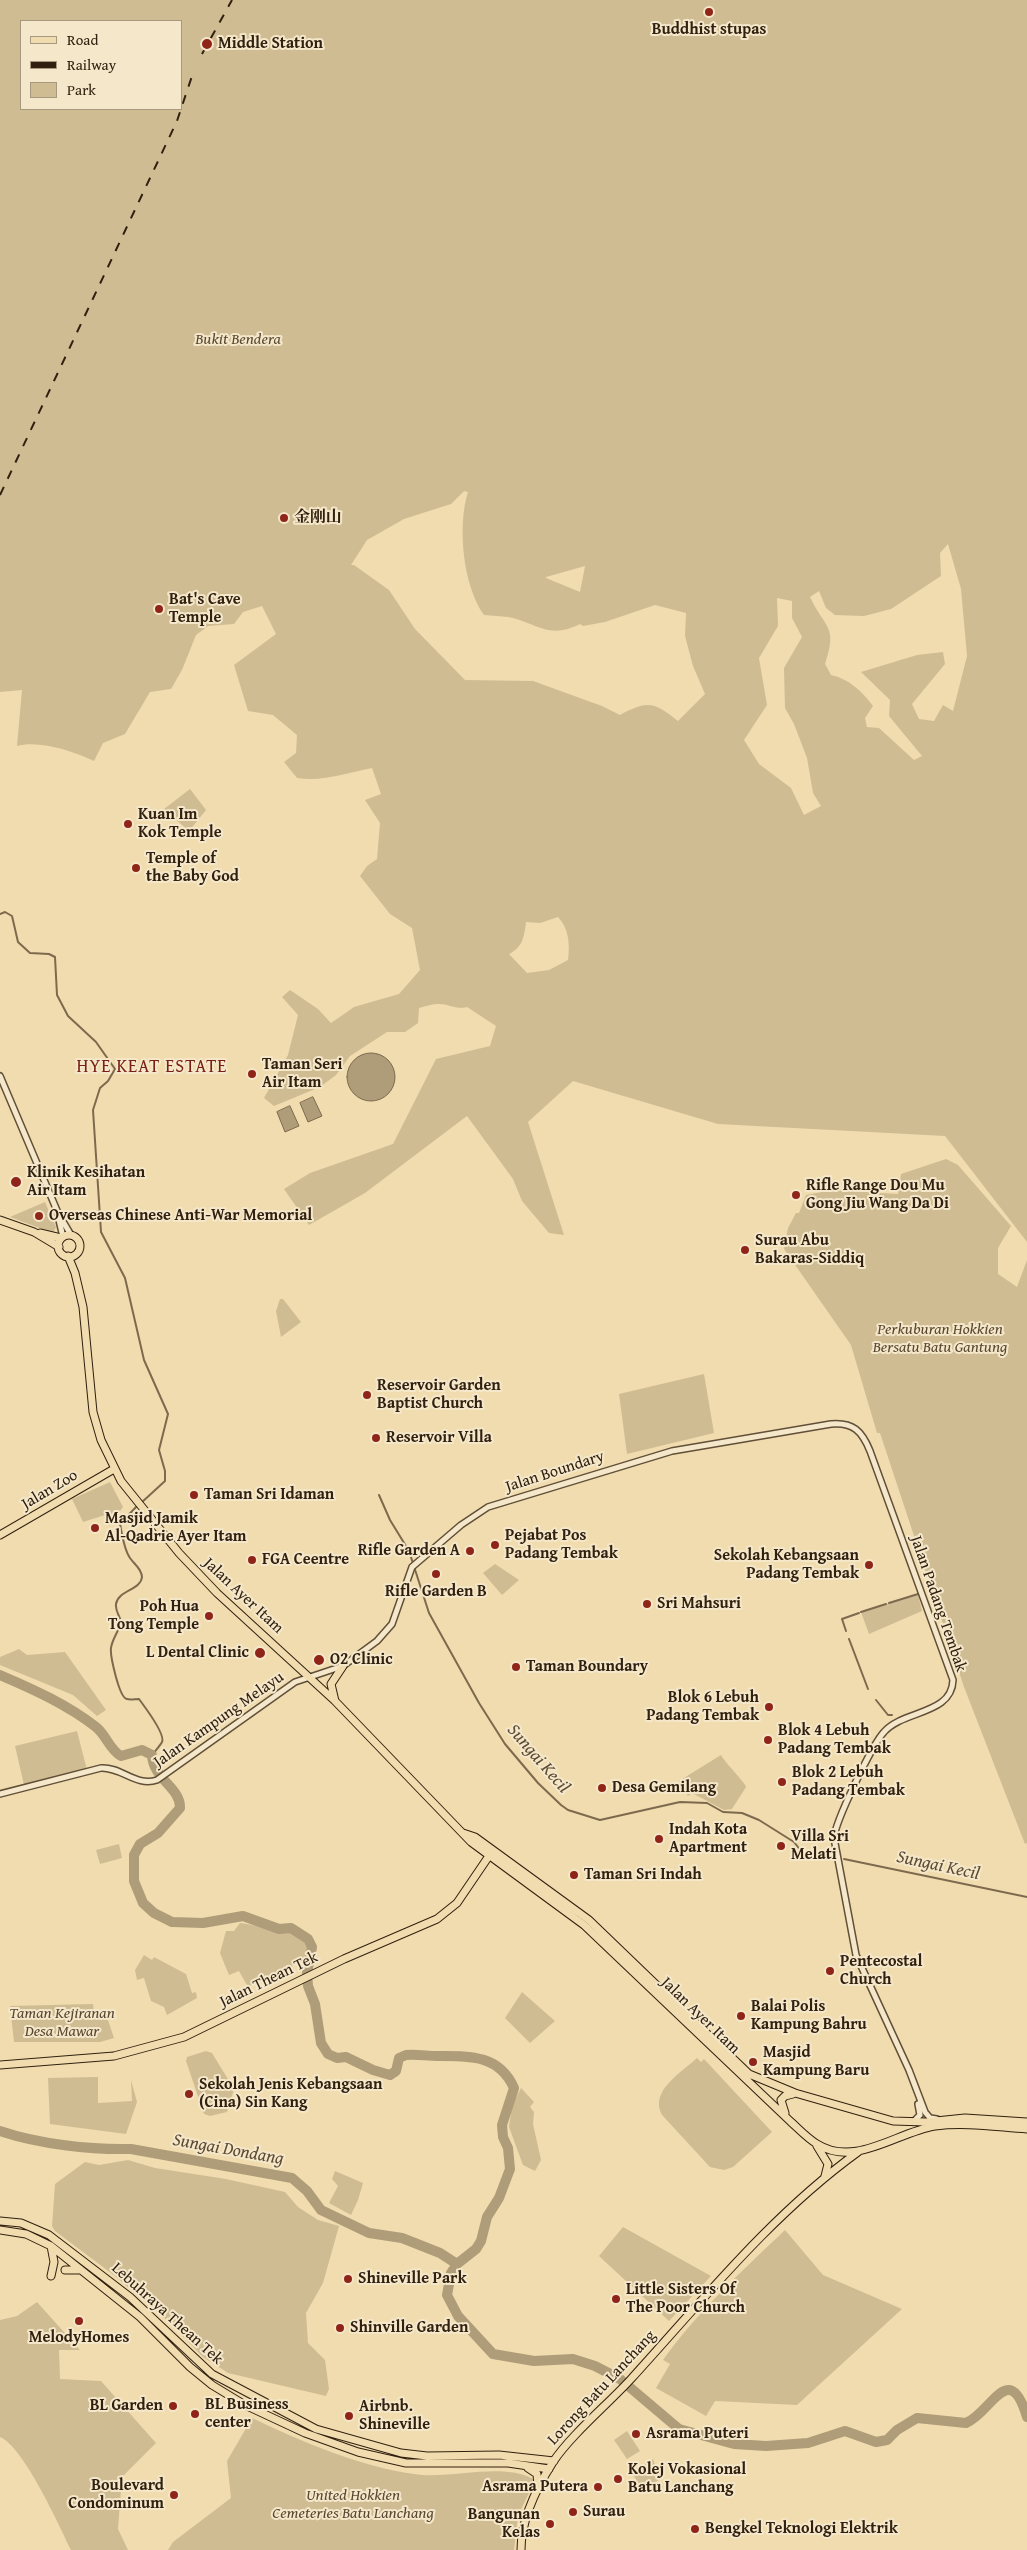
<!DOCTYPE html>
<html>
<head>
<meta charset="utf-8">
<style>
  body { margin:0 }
  #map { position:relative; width:1027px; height:2550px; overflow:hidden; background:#f0dcae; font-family:"Gentium Book Plus",serif }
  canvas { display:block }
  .legend { position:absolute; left:20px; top:20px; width:162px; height:90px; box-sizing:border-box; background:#f5e8ca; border:1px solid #a79880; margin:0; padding:6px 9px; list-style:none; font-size:15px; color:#312010 }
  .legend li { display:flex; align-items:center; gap:10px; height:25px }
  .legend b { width:25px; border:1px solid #a79880 }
</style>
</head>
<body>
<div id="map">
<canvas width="1027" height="2550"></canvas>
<ul class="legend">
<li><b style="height:6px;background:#f0dcae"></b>Road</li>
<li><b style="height:6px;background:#312010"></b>Railway</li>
<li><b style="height:14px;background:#d0bc93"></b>Park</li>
</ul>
</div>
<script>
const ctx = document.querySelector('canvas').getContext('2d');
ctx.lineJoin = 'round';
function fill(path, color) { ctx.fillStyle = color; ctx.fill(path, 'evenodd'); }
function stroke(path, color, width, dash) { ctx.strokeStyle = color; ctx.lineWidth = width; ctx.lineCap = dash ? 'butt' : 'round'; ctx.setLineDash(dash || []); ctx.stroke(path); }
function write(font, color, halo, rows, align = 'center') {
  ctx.font = font + ' "Gentium Book Plus","Noto Serif SC",serif'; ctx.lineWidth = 4; ctx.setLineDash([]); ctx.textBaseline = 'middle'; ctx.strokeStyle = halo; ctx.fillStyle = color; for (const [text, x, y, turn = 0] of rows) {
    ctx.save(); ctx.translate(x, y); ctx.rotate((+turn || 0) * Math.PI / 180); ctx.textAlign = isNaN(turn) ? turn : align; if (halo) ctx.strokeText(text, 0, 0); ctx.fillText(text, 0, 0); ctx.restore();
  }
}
fill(new Path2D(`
  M0 0H1027V1242L945 1136 718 1124 573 1081 528 1122 564 1235 549 1233 522 1201 513 1179 467 1116 365 1193 309 1225 284 1189 310 1173 393 1144 436 1059 490 1046 496 1026 467 1007C457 1010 449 1004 439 1004 433 1004 426 1006 419 1008L418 1023 405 1032H387L350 1056 336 1075 320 1087 274 1106 264 1098 288 1055 298 1015 282 997 290 990 318 1009 331 1023 354 1007 399 994 420 970 412 928 390 914 360 876 367 866 377 859 380 823 365 800 381 794 372 768C346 773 323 782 297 778L284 762 296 753 297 735 273 715 248 711 234 665 276 634 262 606 243 612 234 624 208 626 196 635 182 670 171 689 150 692 125 734 103 743 94 761C73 751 39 740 17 746L22 690 0 692ZM21 21H181V109H21ZM464 491 468 492C457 526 463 586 484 615 492 616 501 616 508 617 538 623 548 640 580 624L583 626 605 622 655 605 686 613 685 636 693 666 705 694 678 721C654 702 648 700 620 715L602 706 533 681 465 680 415 629 389 590 354 565H351L367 540 404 519 451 504ZM948 544 961 589 967 656 953 711 943 705 934 721 919 719 912 704 945 664 943 652 917 655 861 672 890 700 889 716 922 756 914 760 879 728 867 727 865 718 873 706C862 691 849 679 831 675L825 664C838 625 825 629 810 597L819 591 826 608 835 615 864 616 891 609 941 576 940 553ZM585 566 580 592 546 578V577ZM777 598 792 601V618L802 637 784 668 785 708 794 724 807 758 813 793 821 806 804 815 791 788 759 764 744 740 767 705 759 658 778 626ZM558 917C569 928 570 945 568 960L549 970 527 973 509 954C523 947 524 937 526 922L540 923Z
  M190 789 206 810 189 831 164 809Z
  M946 1159 958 1165 1011 1226 998 1248V1274L1017 1287 1027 1260V1843L1025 1844 964 1687 880 1433H877L851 1345 784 1249 788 1228 796 1213H799L806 1195 832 1190 898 1194 901 1174Z
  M45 1202 56 1227 53 1233 10 1217Z
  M280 1299H283L301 1322 281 1337 276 1311Z
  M704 1374 714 1433 627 1454 619 1394Z
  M110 1482 123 1507 109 1526 105 1515 83 1522 72 1499Z
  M495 1564 519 1580 502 1595 483 1573Z
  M918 1594 922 1611 869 1634 861 1612Z
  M19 1649 27 1655 65 1652 106 1710 97 1716 73 1695 0 1665V1657Z
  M77 1731 87 1770 24 1785 15 1746Z
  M721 1755C725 1763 746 1783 746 1787L732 1809 724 1810 692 1793 688 1796 679 1781Z
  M119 1844 122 1858 100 1864 96 1850Z
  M240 1923C257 1924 273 1934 289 1932L303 1941 308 1949V1959L248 1987 239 1971 229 1975 220 1953 226 1931H234Z
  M144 1955 152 1960 154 1957 186 1974 192 1993 196 1992 197 1998 167 2015 164 2007 151 2001 144 1978 137 1980 135 1970Z
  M522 1992 555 2021 530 2043 505 2018Z
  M93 2004 94 2015 106 2014 114 2038 100 2042H14L10 2006Z
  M206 2051 212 2053 234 2089 227 2112 210 2116 204 2114 186 2061 187 2057Z
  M697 2058 701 2062 704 2059 772 2132 733 2167 724 2170 710 2167 662 2115C649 2091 681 2073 697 2058Z
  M98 2077V2103L132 2101 131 2080 137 2102 126 2134 50 2124 48 2078Z
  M521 2088 534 2102 530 2107 534 2112 533 2124 541 2160 535 2171 523 2165 509 2127 512 2105Z
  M128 2160 155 2168 226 2179 285 2192 298 2207 318 2220 339 2226 323 2283 306 2313 308 2343 325 2360 329 2389 326 2396 228 2373 203 2357 170 2323 115 2276 55 2231 52 2226 55 2184 85 2162 99 2165Z
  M335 2171 363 2183 358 2200 351 2215 329 2203 338 2186 332 2179Z
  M623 2227 711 2276 669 2321 599 2256Z
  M785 2230 823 2275 902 2309 797 2405 715 2401 706 2416 656 2388 670 2364 663 2360C698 2311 742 2271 785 2230Z
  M37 2302 80 2350H59L60 2379 101 2381 156 2443 122 2477 118 2529 128 2550H71C59 2525 23 2446 0 2437V2320L17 2316Z
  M252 2418C300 2441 361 2467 414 2474 451 2480 503 2461 535 2480L518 2516 514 2550H168L173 2542 231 2498 227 2461Z
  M627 2431 640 2451 627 2459 614 2440Z
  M653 2459 660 2479 643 2491 632 2473Z`), '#d0bc93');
const water = new Path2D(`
  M347 1077a24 24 0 1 1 48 0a24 24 0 1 1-48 0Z
  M313 1097 322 1116 308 1122 300 1103Z
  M290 1106 299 1126 285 1132 277 1112Z`);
fill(water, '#af9c78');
stroke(water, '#7d6a4e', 1);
stroke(new Path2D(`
  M0 914 5 912 12 916 18 942 30 953 49 954 55 957 57 995 68 1016 96 1042 115 1069 108 1081 100 1088 93 1110 101 1232 125 1278 144 1360 168 1414 159 1450 165 1471V1481L141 1503
  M379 1495 390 1520 409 1551 429 1613 479 1703 505 1744 538 1783 561 1805 568 1810 600 1820 680 1802 707 1803 723 1812 742 1813 759 1820 794 1842 805 1856 832 1858
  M137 1506 120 1524C122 1534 124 1550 130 1558 134 1564 142 1569 142 1577 141 1590 118 1590 116 1604 115 1611 120 1616 121 1622 119 1631 112 1639 111 1648 110 1655 119 1698 127 1699 130 1700 135 1699 139 1699 144 1706 166 1734 162 1742 160 1746 155 1751 152 1755
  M889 1603 918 1594
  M861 1612 886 1604
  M846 1631 842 1619 859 1613
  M849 1639 868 1689
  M876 1700 888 1715H892
  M844 1859 1027 1897`), '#7d6a4e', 2);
stroke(new Path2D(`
  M0 1675C33 1689 68 1705 96 1727 107 1736 109 1749 121 1756L142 1750 152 1755C153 1779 181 1788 180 1808L158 1833 140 1844 134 1855V1881L143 1903 154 1913 172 1922 203 1923 243 1916 279 1929 291 1928 308 1939 312 1947 307 1973 308 1986 315 2004 321 2043 328 2054 337 2058 346 2057 373 2070 390 2075 396 2071 399 2058 406 2055C417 2054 427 2056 437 2056 468 2056 499 2054 514 2088L502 2125 503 2137 508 2148 510 2169 499 2198 487 2217 481 2241 476 2249 457 2264 451 2273 447 2295 458 2316 493 2354 534 2361 573 2359 595 2366 620 2379 679 2429 734 2444 766 2446 808 2443 845 2431 876 2442 887 2440 897 2430 917 2418 966 2423C991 2413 1009 2358 1027 2417
  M0 2131C38 2144 91 2150 131 2149L292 2178 307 2191 321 2210 369 2233 402 2238 440 2253 457 2264`), '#af9c78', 10);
const minor = new Path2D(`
  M0 1076 58 1213 71 1235
  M58 1216 63 1237
  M0 1794 101 1768C122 1767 136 1787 157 1780L295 1682 343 1666 377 1641 392 1624 412 1567 461 1525 488 1507 672 1451 831 1424C853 1422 862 1431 870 1451L953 1680C952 1715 903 1710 884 1732 872 1745 835 1822 834 1838L856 1955 909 2070 925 2112 930 2118 937 2119
  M913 2122 920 2115 918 2104`);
const major = new Path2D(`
  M0 1220 34 1232 59 1247
  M40 1233 61 1238
  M58 1246a11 11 0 1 1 22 0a11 11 0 1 1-22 0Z
  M68 1256 75 1273 83 1307 93 1412 101 1440 121 1481 179 1553 217 1593 335 1701 471 1842 584 1925 791 2122C799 2129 807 2138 817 2144 855 2168 897 2132 935 2126 966 2122 996 2127 1027 2129
  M0 1535 114 1469
  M335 1701 331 1684 343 1666
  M463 1833 475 1837 589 1920 749 2074 795 2093 893 2121 926 2122 965 2118 1027 2122
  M0 2065 114 2056 184 2037 344 1959 437 1919 457 1903 491 1853
  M785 2113 781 2100 785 2096 793 2094
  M817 2146 828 2164 825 2176
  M0 2221 21 2223 49 2235 130 2297 212 2374 316 2429 401 2453 427 2456 499 2455 554 2461
  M0 2230 26 2234 51 2246 140 2317 190 2367 212 2385 245 2405 305 2433 358 2452 406 2463H508L549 2469
  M51 2246 54 2262 51 2276
  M65 2270H80
  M528 2468 537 2474 538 2487
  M521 2550C521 2520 537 2487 553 2462 571 2435 608 2404 631 2379 703 2300 771 2215 858 2152`);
stroke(minor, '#614f38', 8);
stroke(major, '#312010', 9);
stroke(minor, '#f5e8ca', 5);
stroke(major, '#f0dcae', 7);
stroke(new Path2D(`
  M202 54 232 0
  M0 495 177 121 194 70`), '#312010', 2, [9, 9]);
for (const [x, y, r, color] of [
  [709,12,5,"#8f2418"],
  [207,44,6,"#8f2418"],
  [284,518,5,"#8f2418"],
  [159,609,5,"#8f2418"],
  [128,824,5,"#8f2418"],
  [136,868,5,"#8f2418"],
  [252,1074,5,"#8f2418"],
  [16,1182,6,"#8f2418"],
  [796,1195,5,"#8f2418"],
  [39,1216,5,"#8f2418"],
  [745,1250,5,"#8f2418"],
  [367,1395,5,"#8f2418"],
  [376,1438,5,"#8f2418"],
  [194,1495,5,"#8f2418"],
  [95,1528,5,"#8f2418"],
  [495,1545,5,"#8f2418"],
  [470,1551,5,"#8f2418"],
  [252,1560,5,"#8f2418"],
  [869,1565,5,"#8f2418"],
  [436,1574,5,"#8f2418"],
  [647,1604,5,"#8f2418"],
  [209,1616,5,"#8f2418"],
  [260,1653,6,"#8f2418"],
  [319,1660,6,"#8f2418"],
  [516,1667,5,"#8f2418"],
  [769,1707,5,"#8f2418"],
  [768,1740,5,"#8f2418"],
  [782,1782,5,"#8f2418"],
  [602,1788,5,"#8f2418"],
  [659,1839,5,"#8f2418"],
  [781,1846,5,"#8f2418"],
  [574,1875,5,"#8f2418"],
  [830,1971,5,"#8f2418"],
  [741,2016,5,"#8f2418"],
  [753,2062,5,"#8f2418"],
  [189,2094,5,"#8f2418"],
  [348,2279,5,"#8f2418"],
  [616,2299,5,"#8f2418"],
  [79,2321,5,"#8f2418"],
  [340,2328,5,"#8f2418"],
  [173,2406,5,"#8f2418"],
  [195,2414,5,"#8f2418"],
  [349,2416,5,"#8f2418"],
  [636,2434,5,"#8f2418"],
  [618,2479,5,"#8f2418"],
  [598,2487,5,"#8f2418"],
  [174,2495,5,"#8f2418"],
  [573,2512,5,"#8f2418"],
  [550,2524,5,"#8f2418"],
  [695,2529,5,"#8f2418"]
]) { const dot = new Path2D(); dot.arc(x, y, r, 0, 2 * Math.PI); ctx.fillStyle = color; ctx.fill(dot); stroke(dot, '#f5e8ca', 2); }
write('bold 16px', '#312010', '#f5e8ca', [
  ["Buddhist stupas",709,30,"center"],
  ["Middle Station",218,44],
  ["金刚山",294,518],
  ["Bat's Cave",169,600],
  ["Temple",169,618],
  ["Kuan Im",138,815],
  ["Kok Temple",138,833],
  ["Temple of",146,859],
  ["the Baby God",146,877],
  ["Taman Seri",262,1065],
  ["Air Itam",262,1083],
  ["Klinik Kesihatan",27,1173],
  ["Air Itam",27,1191],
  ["Rifle Range Dou Mu",806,1186],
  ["Gong Jiu Wang Da Di",806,1204],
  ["Overseas Chinese Anti-War Memorial",49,1216],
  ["Surau Abu",755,1241],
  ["Bakaras-Siddiq",755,1259],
  ["Reservoir Garden",377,1386],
  ["Baptist Church",377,1404],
  ["Reservoir Villa",386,1438],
  ["Taman Sri Idaman",204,1495],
  ["Masjid Jamik",105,1519],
  ["Al-Qadrie Ayer Itam",105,1537],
  ["Pejabat Pos",505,1536],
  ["Padang Tembak",505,1554],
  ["Rifle Garden A",460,1551,"right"],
  ["Sekolah Kebangsaan",859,1556,"right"],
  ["Padang Tembak",859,1574,"right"],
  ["FGA Ceentre",262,1560],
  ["Rifle Garden B",436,1592,"center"],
  ["Sri Mahsuri",657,1604],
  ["Poh Hua",199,1607,"right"],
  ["Tong Temple",199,1625,"right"],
  ["L Dental Clinic",249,1653,"right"],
  ["O2 Clinic",330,1660],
  ["Taman Boundary",526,1667],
  ["Blok 6 Lebuh",759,1698,"right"],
  ["Padang Tembak",759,1716,"right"],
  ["Blok 4 Lebuh",778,1731],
  ["Padang Tembak",778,1749],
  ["Blok 2 Lebuh",792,1773],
  ["Padang Tembak",792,1791],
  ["Desa Gemilang",612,1788],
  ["Indah Kota",669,1830],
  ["Apartment",669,1848],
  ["Villa Sri",791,1837],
  ["Melati",791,1855],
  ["Taman Sri Indah",584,1875],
  ["Pentecostal",840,1962],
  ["Church",840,1980],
  ["Balai Polis",751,2007],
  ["Kampung Bahru",751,2025],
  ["Masjid",763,2053],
  ["Kampung Baru",763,2071],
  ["Sekolah Jenis Kebangsaan",199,2085],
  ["(Cina) Sin Kang",199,2103],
  ["Shineville Park",358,2279],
  ["Little Sisters Of",626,2290],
  ["The Poor Church",626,2308],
  ["Shinville Garden",350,2328],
  ["MelodyHomes",79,2338,"center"],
  ["BL Business",205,2405],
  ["center",205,2423],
  ["BL Garden",163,2406,"right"],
  ["Airbnb.",359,2407],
  ["Shineville",359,2425],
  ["Asrama Puteri",646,2434],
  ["Kolej Vokasional",628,2470],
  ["Batu Lanchang",628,2488],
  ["Boulevard",164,2486,"right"],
  ["Condominum",164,2504,"right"],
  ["Asrama Putera",588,2487,"right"],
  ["Surau",583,2512],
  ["Bangunan",540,2515,"right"],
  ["Kelas",540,2533,"right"],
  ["Bengkel Teknologi Elektrik",705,2529]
], 'left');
write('italic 16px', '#594731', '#f5e8ca', [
  ["Bukit Bendera",238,340],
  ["Perkuburan Hokkien",940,1330],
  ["Bersatu Batu Gantung",940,1348],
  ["Taman Kejiranan",62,2014],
  ["Desa Mawar",62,2032],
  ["United Hokkien",353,2496],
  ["Cemeteries Batu Lanchang",353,2514]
]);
write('16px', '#312010', '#f5e8ca', [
  ["Jalan Boundary",555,1472,-18],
  ["Jalan Zoo",50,1490,-31],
  ["Jalan Ayer Itam",243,1596,43],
  ["Jalan Padang Tembak",938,1604,71],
  ["Jalan Kampung Melayu",219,1720,-35],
  ["Jalan Thean Tek",269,1980,-26],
  ["Jalan Ayer Itam",700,2016,44],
  ["Lebuhraya Thean Tek",167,2314,42],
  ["Lorong Batu Lanchang",602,2388,-47]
]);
ctx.letterSpacing = '1px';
write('18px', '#7a1f14', '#f5e8ca', [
  ["HYE KEAT ESTATE",152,1067]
]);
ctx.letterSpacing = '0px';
write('italic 18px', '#5d4b34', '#f5e8ca', [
  ["Sungai Kecil",538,1759,49],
  ["Sungai Kecil",938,1866,12],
  ["Sungai Dondang",228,2150,10]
]);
</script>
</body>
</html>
